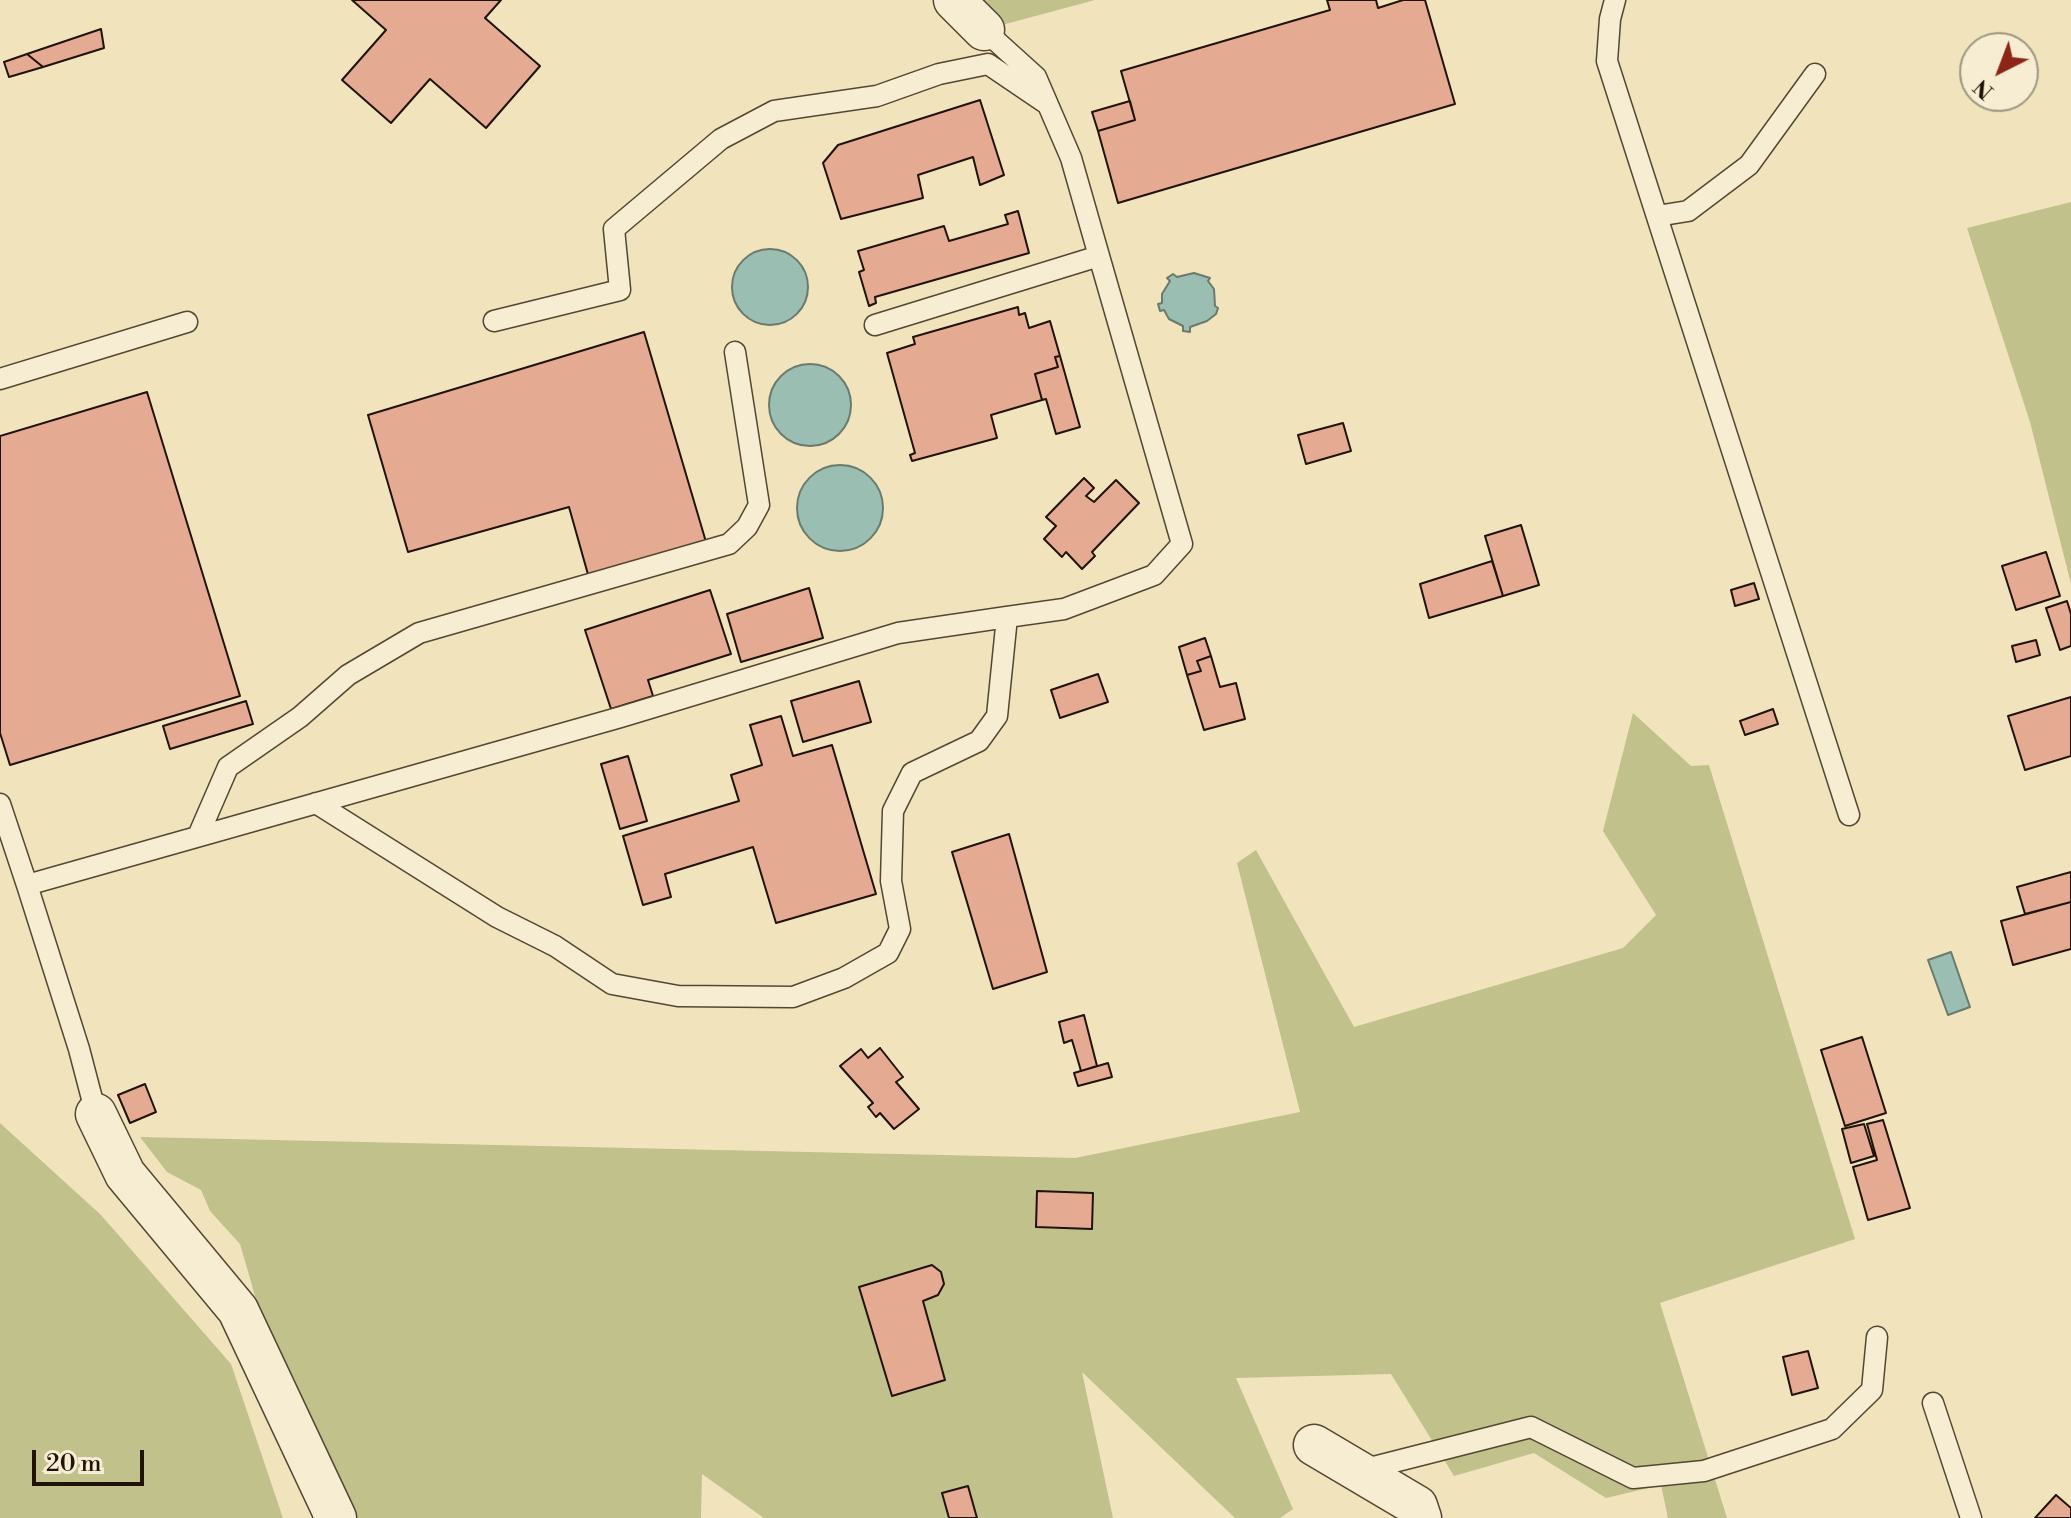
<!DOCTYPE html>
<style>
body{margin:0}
#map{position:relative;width:2071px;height:1518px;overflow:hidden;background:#f1e3bb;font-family:"Libre Bodoni",serif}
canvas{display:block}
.north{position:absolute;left:1959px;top:32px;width:80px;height:80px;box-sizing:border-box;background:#f6edd3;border:2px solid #a09681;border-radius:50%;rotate:222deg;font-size:22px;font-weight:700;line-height:32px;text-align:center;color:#201305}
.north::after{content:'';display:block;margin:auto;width:28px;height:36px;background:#8f2418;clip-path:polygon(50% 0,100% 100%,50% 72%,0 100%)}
.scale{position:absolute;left:32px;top:1450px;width:112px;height:36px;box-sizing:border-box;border:4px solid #201305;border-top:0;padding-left:10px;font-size:24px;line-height:28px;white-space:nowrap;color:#201305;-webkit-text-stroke:6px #f6edd3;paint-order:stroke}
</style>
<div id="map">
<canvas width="2071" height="1518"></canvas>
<div class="north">N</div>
<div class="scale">20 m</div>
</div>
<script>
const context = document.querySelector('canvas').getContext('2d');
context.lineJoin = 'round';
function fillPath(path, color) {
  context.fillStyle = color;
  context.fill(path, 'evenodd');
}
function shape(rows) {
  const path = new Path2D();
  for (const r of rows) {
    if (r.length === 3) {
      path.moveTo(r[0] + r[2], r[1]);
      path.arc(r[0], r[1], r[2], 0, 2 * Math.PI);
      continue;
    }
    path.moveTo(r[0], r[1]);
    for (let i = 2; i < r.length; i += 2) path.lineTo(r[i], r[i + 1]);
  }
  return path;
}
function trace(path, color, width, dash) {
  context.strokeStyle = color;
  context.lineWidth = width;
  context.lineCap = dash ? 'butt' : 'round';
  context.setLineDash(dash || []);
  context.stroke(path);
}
fillPath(shape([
 [975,0,1095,0,1002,25],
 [2071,202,2071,584,2030,422,1967,228],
 [1633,713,1691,766,1709,765,1855,1239,1660,1303,1727,1518,1668,1518,1661,1485,1606,1498,1534,1453,1454,1476,1391,1374,1236,1378,1293,1509,1280,1518,1235,1518,1082,1372,1113,1518,764,1518,702,1474,701,1518,346,1518,262,1320,240,1244,210,1211,201,1190,167,1172,140,1137,1075,1158,1300,1112,1237,863,1256,850,1354,1027,1623,948,1656,915,1603,831],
 [0,1123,101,1215,231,1364,283,1518,0,1518]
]), '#c1c18c');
const water = shape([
 [770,287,38],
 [1194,273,1210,278,1208,281,1214,289,1215,306,1218,308,1216,314,1207,321,1190,327,1190,332,1183,331,1183,326,1169,319,1164,310,1160,311,1158,304,1162,303,1162,294,1170,281,1167,278,1173,274,1177,277,1194,273],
 [810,405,41],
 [840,508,43],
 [1951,952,1970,1007,1948,1015,1928,960,1951,952]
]);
fillPath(water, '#9bbeb3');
trace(water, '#6a7a6d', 2);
const building = shape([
 [352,0,501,0,485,18,540,66,486,128,430,79,391,123,342,80,386,30,352,0],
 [1327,0,1376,0,1378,8,1403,0,1425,0,1455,104,1118,203,1098,131,1135,120,1121,71,1330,10,1327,0],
 [101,29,104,48,43,67,27,54,101,29],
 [27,54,43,67,9,77,4,62,27,54],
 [980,100,1004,175,980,185,973,157,918,175,923,198,841,219,823,163,838,145,980,100],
 [1130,101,1135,120,1098,131,1092,112,1130,101],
 [1018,211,1029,253,875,297,876,303,869,306,859,272,864,270,858,251,944,226,949,241,1008,224,1005,215,1018,211],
 [1018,307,1019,315,1025,313,1029,328,1050,321,1060,356,1055,357,1058,367,1035,374,1042,400,991,415,997,438,912,461,910,455,915,453,887,353,915,344,913,337,1018,307],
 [644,332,706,542,589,578,569,507,408,552,368,415,644,332],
 [1060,356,1080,427,1056,434,1046,399,1042,400,1035,374,1058,367,1055,357,1060,356],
 [147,392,240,696,10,765,0,733,0,436,147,392],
 [1343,423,1351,451,1306,464,1298,435,1343,423],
 [1084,478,1094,488,1086,496,1094,502,1116,480,1139,503,1092,552,1095,556,1082,569,1066,552,1062,557,1044,539,1056,526,1046,517,1084,478],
 [1521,525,1539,585,1503,596,1485,536,1521,525],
 [2046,552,2060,596,2016,610,2002,566,2046,552],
 [1492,561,1503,596,1429,618,1420,584,1492,561],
 [1754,583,1759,599,1735,606,1731,590,1754,583],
 [809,588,823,638,741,662,727,614,809,588],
 [710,590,731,654,648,680,653,696,611,709,585,630,710,590],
 [2067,601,2071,614,2071,646,2060,650,2046,608,2067,601],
 [1205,638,1211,656,1197,661,1201,671,1187,675,1179,647,1205,638],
 [2036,640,2040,655,2016,662,2012,646,2036,640],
 [1211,656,1220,687,1236,683,1245,719,1204,730,1187,675,1201,671,1197,661,1211,656],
 [1098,674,1108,702,1060,718,1051,690,1098,674],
 [859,681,871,722,803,742,791,701,859,681],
 [2071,697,2071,756,2025,770,2008,716,2071,697],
 [246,701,253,724,170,749,163,726,246,701],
 [1773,709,1778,724,1745,735,1740,721,1773,709],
 [781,716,793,756,832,745,876,894,776,923,753,847,665,874,671,897,643,905,623,836,739,801,731,775,762,765,750,725,781,716],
 [628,756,647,821,620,829,601,764,628,756],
 [1009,834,1047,972,993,989,952,852,1009,834],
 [2071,872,2071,902,2025,914,2017,887,2071,872],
 [2071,902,2071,949,2013,965,2001,921,2071,902],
 [1084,1015,1097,1066,1081,1071,1072,1040,1064,1043,1059,1022,1084,1015],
 [1862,1037,1886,1113,1845,1126,1821,1050,1862,1037],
 [880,1048,903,1077,896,1082,919,1109,894,1129,880,1113,876,1117,868,1107,873,1103,840,1066,861,1049,868,1058,880,1048],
 [1108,1063,1112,1077,1078,1086,1074,1073,1108,1063],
 [145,1084,156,1112,130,1123,118,1095,145,1084],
 [1883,1120,1910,1208,1868,1220,1853,1167,1877,1160,1867,1124,1883,1120],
 [1864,1124,1874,1156,1851,1163,1842,1129,1864,1124],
 [1037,1191,1093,1193,1092,1229,1036,1227,1037,1191],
 [932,1265,941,1272,944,1284,938,1295,923,1301,945,1380,892,1396,859,1287,932,1265],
 [1808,1351,1818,1388,1792,1395,1783,1357,1808,1351],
 [968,1486,977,1518,949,1518,942,1493,968,1486],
 [2056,1495,2071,1508,2071,1518,2035,1518,2056,1495]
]);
fillPath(building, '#e4aa92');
trace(building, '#201305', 2);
const service = shape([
 [1615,0,1610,19,1607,61,1849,815],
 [1657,216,1688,211,1749,165,1815,74],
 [494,321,620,290,614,229,721,139,774,111,877,96,939,74,988,64,1047,104],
 [875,325,1099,256,1071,158,1036,77,984,30],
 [0,379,187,322],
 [316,803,497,917,555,946,612,984,678,996,793,997,844,978,888,953,900,929,891,881,893,811,912,773,979,741,997,716,1007,617,1064,609,1154,575,1182,544,1099,256],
 [0,804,27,885],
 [198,836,228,767,300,717,348,675,419,633,729,544,747,527,759,505,735,352],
 [96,1114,79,1049,27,885,621,717,898,633,1007,617],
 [1933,1403,1971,1518],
 [1358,1471,1531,1427,1633,1478,1704,1471,1832,1429,1872,1390,1877,1337]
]);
const minor = shape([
 [954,0,984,30],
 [96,1114,125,1174,238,1310,336,1518],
 [1314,1445,1417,1506,1421,1518]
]);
trace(service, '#544732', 23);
trace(minor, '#544732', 43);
trace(service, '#f6edd3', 20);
trace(minor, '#f6edd3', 40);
</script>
